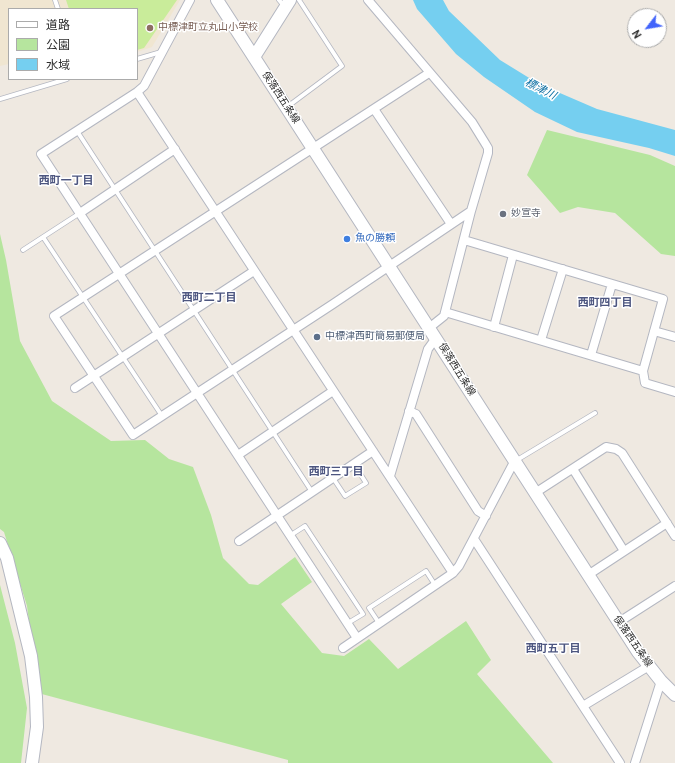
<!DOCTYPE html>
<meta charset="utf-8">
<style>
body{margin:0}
#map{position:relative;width:675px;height:763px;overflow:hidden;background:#efe9e1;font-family:Overpass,"Noto Sans JP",sans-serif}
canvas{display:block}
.legend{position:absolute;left:8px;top:8px;width:130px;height:72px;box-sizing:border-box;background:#fff;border:1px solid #ababab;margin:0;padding:5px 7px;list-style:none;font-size:12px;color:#2e2e2e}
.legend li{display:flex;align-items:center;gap:8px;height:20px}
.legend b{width:20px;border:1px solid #ababab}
.north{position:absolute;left:627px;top:8px;width:40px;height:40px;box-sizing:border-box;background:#fff;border:1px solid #ababab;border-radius:50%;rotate:239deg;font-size:11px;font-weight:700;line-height:16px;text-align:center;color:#2e2e2e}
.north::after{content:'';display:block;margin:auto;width:14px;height:18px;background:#4264fb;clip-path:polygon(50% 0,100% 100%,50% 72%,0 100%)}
</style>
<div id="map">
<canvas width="675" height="763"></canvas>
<ul class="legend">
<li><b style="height:5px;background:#fff"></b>道路</li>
<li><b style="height:11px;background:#b6e59e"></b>公園</li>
<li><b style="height:11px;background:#75cff0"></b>水域</li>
</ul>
<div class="north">N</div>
</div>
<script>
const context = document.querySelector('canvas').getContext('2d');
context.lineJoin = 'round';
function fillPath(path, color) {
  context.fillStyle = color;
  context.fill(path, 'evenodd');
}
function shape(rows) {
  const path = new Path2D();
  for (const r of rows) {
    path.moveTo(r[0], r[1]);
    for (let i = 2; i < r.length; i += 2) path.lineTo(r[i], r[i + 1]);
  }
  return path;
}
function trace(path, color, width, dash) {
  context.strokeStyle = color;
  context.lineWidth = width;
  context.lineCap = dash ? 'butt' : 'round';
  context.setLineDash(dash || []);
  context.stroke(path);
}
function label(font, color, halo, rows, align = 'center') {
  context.font = font + ' Overpass,"Noto Sans JP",sans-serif';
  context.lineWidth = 3;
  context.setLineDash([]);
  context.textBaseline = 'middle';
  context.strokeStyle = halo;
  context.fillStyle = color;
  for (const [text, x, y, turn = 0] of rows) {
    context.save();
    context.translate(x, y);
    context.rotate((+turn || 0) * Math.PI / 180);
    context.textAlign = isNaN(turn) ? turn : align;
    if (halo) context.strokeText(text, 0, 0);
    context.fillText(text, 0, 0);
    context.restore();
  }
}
fillPath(shape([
 [0,0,180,0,152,47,137,52,137,9,9,9,9,64,0,66]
]), '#f0e6d1');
fillPath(shape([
 [547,130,650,155,675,166,675,256,661,254,615,213,578,207,560,213,527,175],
 [0,234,6,260,20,341,52,401,111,441,145,440,169,459,193,467,211,515,223,558,249,584,258,585,295,557,312,582,281,604,322,653,344,656,369,639,398,669,466,621,491,660,477,674,553,763,288,763,288,760,38,693,27,606,4,532,0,529],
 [0,585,15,643,27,708,21,763,0,763]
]), '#b6e59e');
fillPath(shape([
 [66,0,177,0,144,48,137,50,137,9,69,9]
]), '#c9ec9a');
fillPath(shape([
 [413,0,443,0,449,11,500,60,539,84,597,109,675,130,675,156,649,148,577,132,535,112,484,77,456,54,417,9]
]), '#75cff0');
const lane = shape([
 [55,0,58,9],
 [279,0,284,6],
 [137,59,161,52],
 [0,99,67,79],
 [287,107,342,66,299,0],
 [77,131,312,492],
 [43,237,162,416],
 [23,250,80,213],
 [517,460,595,413],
 [333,478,345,496,366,483,354,464],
 [291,535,305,526,363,614,348,623],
 [379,623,369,608,426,571,435,585]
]);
const street = shape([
 [190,0,144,86,137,92,41,154,357,638],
 [368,0,472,122,485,143,488,148,488,153,471,211,333,304,133,435,54,316,429,73],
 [137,92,453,573],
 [374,109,451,224],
 [80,213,175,149],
 [445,312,643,371,663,299,464,240],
 [494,327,513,255],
 [429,328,444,316,471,211],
 [654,331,675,337],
 [541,340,563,269],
 [591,355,612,284],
 [643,371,645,383,675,392],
 [75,388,254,271],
 [409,411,416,414,478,511,486,516],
 [238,455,333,391],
 [573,469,624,551],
 [390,476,428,349,436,338],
 [535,493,606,447,616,449,622,453,675,536],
 [474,539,620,763],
 [239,541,373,451],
 [588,575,667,523],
 [619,622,675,586],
 [343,648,453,573,459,566,514,462],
 [583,706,649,666],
 [635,763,661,681]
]);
const secondary = shape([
 [217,0,638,652,661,681,675,695],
 [254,57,261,46,290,0],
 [0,543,7,558,31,656,36,697,37,727,32,763]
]);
trace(lane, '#b4b7c1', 5.5);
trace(street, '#b4b7c1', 10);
trace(secondary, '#b4b7c1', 14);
trace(lane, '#fff', 4);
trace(street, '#fff', 8);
trace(secondary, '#fff', 12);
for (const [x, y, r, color] of [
 [150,28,4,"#8d6e63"],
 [503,214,4,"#6b7280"],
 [347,239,4,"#3f7fe0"],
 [317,337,4,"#5c6f8a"]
]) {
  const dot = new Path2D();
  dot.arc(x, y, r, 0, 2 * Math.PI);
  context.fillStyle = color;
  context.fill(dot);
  trace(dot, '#fff', 1.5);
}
label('10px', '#785e54', '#fff', [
 ["中標津町立丸山小学校",158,28]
], 'left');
label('10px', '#2e2e2e', '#fff', [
 ["俣落西五条線",280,98,57],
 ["俣落西五条線",456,370,58],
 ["俣落西五条線",632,642,55]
]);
label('10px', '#5b616d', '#fff', [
 ["妙宣寺",511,214]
], 'left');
label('10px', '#366cbe', '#fff', [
 ["魚の勝頼",355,239]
], 'left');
label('10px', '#4e5e75', '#fff', [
 ["中標津西町簡易郵便局",325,337]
], 'left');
label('italic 11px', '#0d6fa3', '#fff', [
 ["標津川",540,90,27]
]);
label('bold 11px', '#4d5680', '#fff', [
 ["西町一丁目",66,182],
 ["西町二丁目",209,299],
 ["西町四丁目",605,304],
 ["西町三丁目",336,473],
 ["西町五丁目",553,650]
]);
</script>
